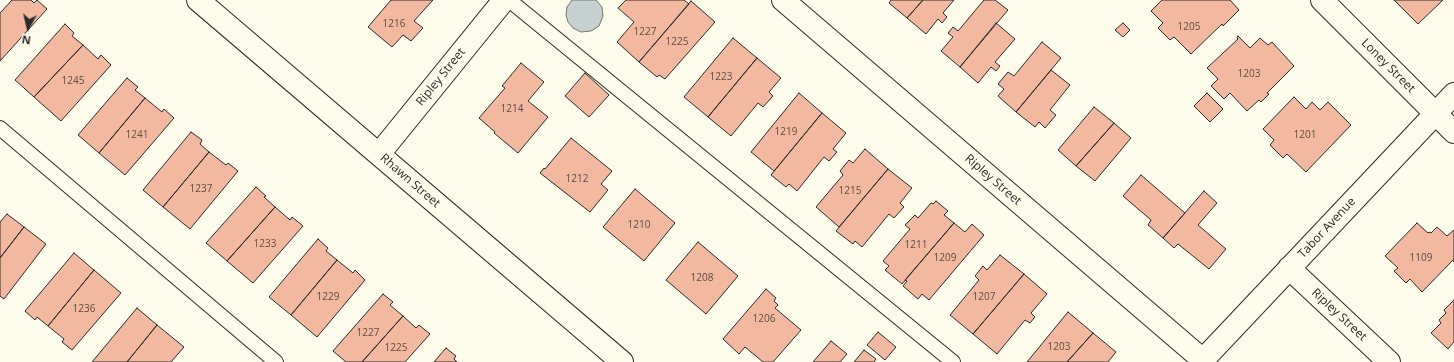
<!DOCTYPE html>
<style>
body{margin:0}
#map{position:relative;width:1454px;height:362px;overflow:hidden;background:#fdfbea;font-family:"Open Sans",sans-serif}
canvas{display:block}
.north{position:absolute;left:8px;top:8px;width:40px;height:40px;-webkit-text-stroke:3px #fdfbea;paint-order:stroke;rotate:188deg;font-size:11px;font-weight:700;line-height:16px;text-align:center;color:#2b2b2b}
.north::after{content:'';display:block;margin:auto;width:14px;height:18px;background:#2b2b2b;clip-path:polygon(50% 0,100% 100%,50% 72%,0 100%)}
</style>
<div id="map">
<canvas width="1454" height="362"></canvas>
<div class="north">N</div>
</div>
<script>
const context = document.querySelector('canvas').getContext('2d');
context.lineJoin = 'round';
function fillPath(path, color) {
  context.fillStyle = color;
  context.fill(path, 'evenodd');
}
function shape(rows) {
  const path = new Path2D();
  for (const r of rows) {
    path.moveTo(r[0], r[1]);
    for (let i = 2; i < r.length; i += 2) path.lineTo(r[i], r[i + 1]);
  }
  return path;
}
function trace(path, color, width, dash) {
  context.strokeStyle = color;
  context.lineWidth = width;
  context.lineCap = dash ? 'butt' : 'round';
  context.setLineDash(dash || []);
  context.stroke(path);
}
function label(font, color, halo, rows, align = 'center') {
  context.font = font + ' "Open Sans",sans-serif';
  context.lineWidth = 3;
  context.setLineDash([]);
  context.textBaseline = 'middle';
  context.strokeStyle = halo;
  context.fillStyle = color;
  for (const [text, x, y, turn = 0] of rows) {
    context.save();
    context.translate(x, y);
    context.rotate((+turn || 0) * Math.PI / 180);
    context.textAlign = isNaN(turn) ? turn : align;
    if (halo) context.strokeText(text, 0, 0);
    context.fillText(text, 0, 0);
    context.restore();
  }
}
const water = shape([
 [572,0,596,0,602,7,603,16,599,26,591,31,581,32,573,28,568,22,566,15,567,7,572,0]
]);
fillPath(water, '#c7d0d0');
trace(water, '#74746e', 1);
const building = shape([
 [12,0,31,0,34,3,37,0,47,9,0,61,0,13,12,0],
 [391,0,433,0,414,21,423,28,411,41,403,35,392,47,368,27,391,0],
 [626,0,684,0,689,4,639,62,617,42,634,22,618,8,626,0],
 [891,0,923,0,907,18,889,3,891,0],
 [923,0,954,0,943,13,947,17,942,23,938,19,926,34,907,18,923,0],
 [984,0,995,0,1008,10,960,67,941,51,953,37,948,33,953,27,958,31,984,0],
 [1162,0,1230,0,1239,10,1223,26,1222,24,1191,54,1174,37,1170,40,1158,28,1163,23,1151,11,1162,0],
 [1394,0,1443,0,1418,24,1394,0],
 [691,1,715,22,665,79,659,75,657,77,639,62,691,1],
 [996,23,1015,39,995,62,1000,66,996,71,991,67,978,83,960,67,996,23],
 [1123,23,1130,30,1123,37,1115,30,1123,23],
 [65,24,74,33,72,36,83,45,34,97,15,80,65,24],
 [1238,36,1250,48,1260,38,1268,45,1272,42,1294,66,1267,93,1269,94,1261,102,1259,100,1247,111,1230,93,1224,99,1211,86,1218,79,1207,68,1238,39,1237,38,1238,36],
 [733,38,757,58,708,117,684,97,733,38],
 [1042,42,1061,58,1016,112,998,96,1004,89,998,84,1008,72,1014,76,1042,42],
 [83,45,98,59,101,55,111,65,61,121,34,97,83,45],
 [757,58,781,78,769,92,773,96,763,107,758,103,731,136,708,117,757,58],
 [521,63,544,82,528,101,548,117,518,153,494,133,495,132,479,118,505,88,502,86,521,63],
 [1051,70,1070,85,1050,110,1056,115,1045,128,1039,122,1035,127,1016,112,1051,70],
 [585,73,609,95,589,117,565,96,585,73],
 [127,78,138,87,135,90,145,98,99,153,78,135,127,78],
 [799,93,822,113,774,171,751,152,799,93],
 [1207,93,1223,109,1210,122,1194,106,1207,93],
 [1294,97,1306,109,1312,102,1320,110,1328,102,1351,125,1306,172,1287,154,1283,158,1270,145,1274,140,1263,129,1294,97],
 [145,98,162,112,164,109,174,118,125,175,99,153,145,98],
 [1094,107,1114,123,1076,166,1058,150,1094,107],
 [822,113,846,133,833,149,837,152,829,161,824,157,797,191,789,184,786,187,771,175,822,113],
 [1114,123,1131,138,1095,181,1076,166,1114,123],
 [191,132,202,140,200,144,209,152,163,207,143,190,191,132],
 [571,138,612,171,601,184,608,190,590,212,540,173,544,168,545,169,571,138],
 [865,149,888,169,839,227,816,207,843,175,840,171,849,160,853,163,865,149],
 [209,152,226,165,228,163,238,171,190,229,163,207,209,152],
 [888,169,912,188,900,203,904,207,894,218,889,214,862,247,855,241,853,244,836,231,888,169],
 [1141,175,1185,213,1163,238,1148,225,1151,220,1123,196,1141,175],
 [256,187,266,196,264,197,275,207,227,261,206,243,256,187],
 [635,189,675,223,644,261,603,227,635,189],
 [1204,191,1217,203,1198,225,1226,249,1209,269,1178,244,1174,248,1163,238,1204,191],
 [936,201,948,211,944,215,954,223,902,284,885,270,889,266,883,261,910,229,905,225,915,215,918,218,931,203,933,204,936,201],
 [275,207,290,220,292,217,303,226,253,283,227,261,275,207],
 [7,214,24,227,0,258,0,222,7,214],
 [954,223,965,232,972,224,984,235,929,300,922,294,918,299,903,286,907,281,905,280,954,223],
 [1417,223,1428,233,1429,232,1431,233,1437,227,1447,236,1454,230,1454,262,1453,260,1422,292,1410,279,1406,283,1394,271,1398,268,1385,256,1417,223],
 [24,227,46,244,4,299,0,296,0,258,24,227],
 [318,239,328,248,326,251,337,260,291,315,269,297,318,239],
 [698,242,738,276,706,314,666,280,698,242],
 [74,253,94,270,48,326,37,317,35,320,25,311,74,253],
 [1000,255,1024,274,973,334,950,315,979,280,975,276,983,266,987,270,1000,255],
 [337,260,353,273,355,270,365,280,317,337,291,315,337,260],
 [94,270,121,293,72,350,62,342,64,339,48,326,94,270],
 [1024,274,1047,294,1031,313,1035,317,1030,323,1025,320,997,354,973,334,1024,274],
 [766,289,776,298,774,301,778,305,775,308,801,330,773,362,763,362,745,347,739,354,723,339,766,289],
 [383,294,393,302,390,305,403,316,362,362,346,362,333,351,383,294],
 [1454,300,1454,342,1448,349,1431,333,1441,323,1439,320,1446,313,1444,310,1454,300],
 [137,308,157,325,127,362,92,362,137,308],
 [1068,312,1093,333,1067,362,1027,362,1068,312],
 [403,316,416,328,419,325,430,334,405,362,362,362,403,316],
 [157,325,184,347,171,362,127,362,157,325],
 [878,332,896,347,885,360,867,345,878,332],
 [1093,333,1116,352,1108,362,1067,362,1093,333],
 [831,341,847,354,840,362,813,362,831,341],
 [446,348,456,356,454,359,457,362,434,362,446,348],
 [864,350,876,359,874,362,854,362,864,350]
]);
fillPath(building, '#f2b8a0');
trace(building, '#2b2b2b', 1);
const service = shape([
 [509,0,953,362],
 [0,128,276,362]
]);
const minor = shape([
 [783,0,1203,360],
 [1322,0,1454,132],
 [379,154,504,0],
 [1289,268,1389,362],
 [1201,362,1454,94]
]);
const secondary = shape([
 [198,0,622,362]
]);
trace(service, '#2b2b2b', 16);
trace(minor, '#2b2b2b', 24);
trace(secondary, '#2b2b2b', 24);
trace(service, '#fdfbea', 14);
trace(minor, '#fdfbea', 22);
trace(secondary, '#fdfbea', 22);
label('10px', '#5d4e48', null, [
 ["1216",394,24],
 ["1205",1189,27],
 ["1227",645,32],
 ["1225",677,42],
 ["1203",1249,74],
 ["1223",721,77],
 ["1245",73,81],
 ["1214",512,109],
 ["1219",786,132],
 ["1241",137,135],
 ["1201",1305,135],
 ["1212",577,179],
 ["1237",201,189],
 ["1215",850,191],
 ["1210",639,225],
 ["1233",265,244],
 ["1211",916,245],
 ["1209",945,258],
 ["1109",1421,258],
 ["1208",702,278],
 ["1229",328,297],
 ["1207",984,297],
 ["1236",84,309],
 ["1206",764,319],
 ["1227",368,333],
 ["1203",1059,347],
 ["1225",396,348]
]);
label('12px', '#2b2b2b', '#fdfbea', [
 ["Loney Street",1388,66,45],
 ["Ripley Street",441,77,-51],
 ["Ripley Street",993,180,41],
 ["Rhawn Street",410,181,41],
 ["Tabor Avenue",1327,228,-47],
 ["Ripley Street",1339,315,43]
]);
</script>
